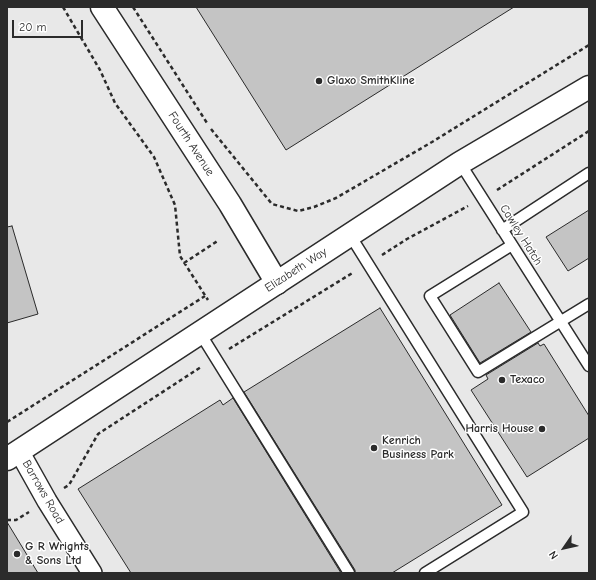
<!DOCTYPE html>
<style>
body{margin:0}
#map{position:relative;width:596px;height:580px;overflow:hidden;background:#f7f7f7;font-family:"Comic Neue",sans-serif}
canvas{display:block}
.frame{position:absolute;inset:0;border:8px solid #2b2b2b;pointer-events:none}
.north{position:absolute;left:544px;top:528px;width:40px;height:40px;-webkit-text-stroke:3px #fff;paint-order:stroke;rotate:236deg;font-size:11px;font-weight:700;line-height:16px;text-align:center;color:#2b2b2b}
.north::after{content:'';display:block;margin:auto;width:14px;height:18px;background:#2b2b2b;clip-path:polygon(50% 0,100% 100%,50% 72%,0 100%)}
.scale{position:absolute;left:12px;top:20px;width:71px;height:18px;box-sizing:border-box;border:2px solid #2b2b2b;border-top:0;padding-left:5px;font-size:12px;line-height:14px;white-space:nowrap;color:#2b2b2b;-webkit-text-stroke:3px #fff;paint-order:stroke}
</style>
<div id="map">
<canvas width="596" height="580"></canvas>
<div class="frame"></div>
<div class="north">N</div>
<div class="scale">20 m</div>
</div>
<script>
const context = document.querySelector('canvas').getContext('2d');
context.lineJoin = 'round';
function fillPath(path, color) {
  context.fillStyle = color;
  context.fill(path, 'evenodd');
}
function shape(rows) {
  const path = new Path2D();
  for (const r of rows) {
    path.moveTo(r[0], r[1]);
    for (let i = 2; i < r.length; i += 2) path.lineTo(r[i], r[i + 1]);
  }
  return path;
}
function trace(path, color, width, dash) {
  context.strokeStyle = color;
  context.lineWidth = width;
  context.lineCap = dash ? 'butt' : 'round';
  context.setLineDash(dash || []);
  context.stroke(path);
}
function label(font, color, halo, rows, align = 'center') {
  context.font = font + ' "Comic Neue",sans-serif';
  context.lineWidth = 3;
  context.setLineDash([]);
  context.textBaseline = 'middle';
  context.strokeStyle = halo;
  context.fillStyle = color;
  for (const [text, x, y, turn = 0] of rows) {
    context.save();
    context.translate(x, y);
    context.rotate((+turn || 0) * Math.PI / 180);
    context.textAlign = isNaN(turn) ? turn : align;
    if (halo) context.strokeText(text, 0, 0);
    context.fillText(text, 0, 0);
    context.restore();
  }
}
fillPath(shape([
 [7,7,589,7,589,573,7,573]
]), '#e8e8e8');
const building = shape([
 [196,7,514,7,286,150,196,7],
 [589,210,589,258,568,271,546,237,589,210],
 [12,226,38,314,7,323,7,227,12,226],
 [499,283,531,332,480,363,450,315,499,283],
 [380,308,502,505,392,573,355,573,355,570,244,392,380,308],
 [538,343,540,346,544,344,589,416,589,438,527,477,471,390,488,379,486,375,538,343],
 [233,398,341,573,131,573,78,489,220,400,223,405,233,398],
 [7,522,38,573,7,573,7,522]
]);
fillPath(building, '#c4c4c4');
trace(building, '#2b2b2b', 1);
const lane = shape([
 [460,163,589,366],
 [502,230,589,173],
 [350,235,523,512,425,573],
 [512,245,430,296,478,372,589,304],
 [200,333,349,573]
]);
const street = shape([
 [19,451,47,501,92,573]
]);
const secondary = shape([
 [102,7,230,204,277,283]
]);
const primary = shape([
 [7,459,460,163,589,87]
]);
trace(lane, '#2b2b2b', 13);
trace(street, '#2b2b2b', 22);
trace(secondary, '#2b2b2b', 25);
trace(primary, '#2b2b2b', 25);
trace(shape([
 [63,7,100,70,115,103,154,157,175,205,180,256,208,300],
 [133,7,207,123],
 [211,129,272,204,298,211,314,207,336,198,432,142,589,45],
 [497,190,589,131],
 [382,255,407,239,468,206],
 [184,263,219,240],
 [229,349,354,272],
 [7,422,205,296],
 [64,488,69,485,98,434,201,367],
 [7,520,16,520,29,512]
]), '#2b2b2b', 2.5, [4, 3]);
trace(lane, '#fff', 10);
trace(street, '#fff', 19);
trace(secondary, '#fff', 22);
trace(primary, '#fff', 22);
for (const [x, y, r, color] of [
 [319,81,4,"#2b2b2b"],
 [502,380,4,"#2b2b2b"],
 [542,429,4,"#2b2b2b"],
 [374,448,4,"#2b2b2b"],
 [17,554,4,"#2b2b2b"]
]) {
  const dot = new Path2D();
  dot.arc(x, y, r, 0, 2 * Math.PI);
  context.fillStyle = color;
  context.fill(dot);
  trace(dot, '#fff', 1.5);
}
label('bold 12px', '#2b2b2b', '#fff', [
 ["Glaxo SmithKline",327,81],
 ["Texaco",510,380],
 ["Harris House",534,429,"right"],
 ["Kenrich",382,441],
 ["Business Park",382,455],
 ["G R Wrights",25,547],
 ["& Sons Ltd",25,561]
], 'left');
label('12px', '#2b2b2b', '#fff', [
 ["Fourth Avenue",191,144,57],
 ["Cawley Hatch",521,235,58],
 ["Elizabeth Way",296,270,-33],
 ["Barrows Road",43,492,60]
]);
</script>
